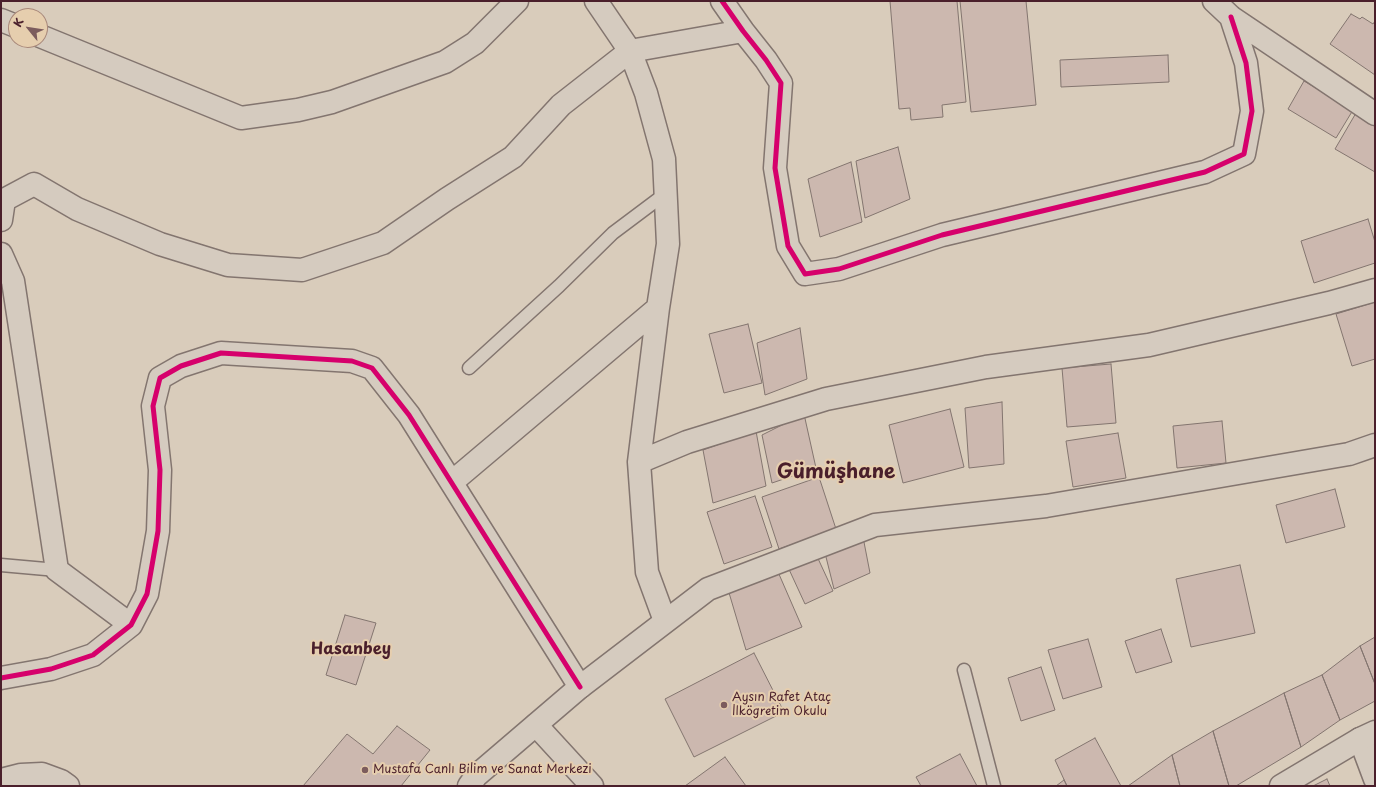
<!DOCTYPE html>
<meta charset="utf-8">
<style>
body{margin:0}
#map{position:relative;width:1376px;height:787px;overflow:hidden;background:#d9ccbb;font-family:"Playpen Sans",sans-serif}
canvas{display:block}
.frame{position:absolute;inset:0;border:2px solid #4a1f2b;pointer-events:none}
.north{position:absolute;left:8px;top:8px;width:40px;height:40px;box-sizing:border-box;background:#e6ceae;border:1px solid #a8887a;border-radius:50%;rotate:300deg;font-size:11px;font-weight:700;line-height:16px;text-align:center;color:#4a1f2b}
.north::after{content:'';display:block;margin:auto;width:14px;height:18px;background:#7c5c5d;clip-path:polygon(50% 0,100% 100%,50% 72%,0 100%)}
</style>
<div id="map">
<canvas width="1376" height="787"></canvas>
<div class="frame"></div>
<div class="north">K</div>
</div>
<script>
const context = document.querySelector('canvas').getContext('2d');
context.lineJoin = 'round';
function fillPath(path, color) {
  context.fillStyle = color;
  context.fill(path, 'evenodd');
}
function shape(rows) {
  const path = new Path2D();
  for (const r of rows) {
    path.moveTo(r[0], r[1]);
    for (let i = 2; i < r.length; i += 2) path.lineTo(r[i], r[i + 1]);
  }
  return path;
}
function trace(path, color, width, dash) {
  context.strokeStyle = color;
  context.lineWidth = width;
  context.lineCap = dash ? 'butt' : 'round';
  context.setLineDash(dash || []);
  context.stroke(path);
}
function label(font, color, halo, rows, align = 'center') {
  context.font = font + ' "Playpen Sans",sans-serif';
  context.lineWidth = 4;
  context.setLineDash([]);
  context.textBaseline = 'middle';
  context.strokeStyle = halo;
  context.fillStyle = color;
  for (const [text, x, y, turn = 0] of rows) {
    context.save();
    context.translate(x, y);
    context.rotate((+turn || 0) * Math.PI / 180);
    context.textAlign = isNaN(turn) ? turn : align;
    if (halo) context.strokeText(text, 0, 0);
    context.fillText(text, 0, 0);
    context.restore();
  }
}
const building = shape([
 [890,1,957,1,966,102,942,105,943,117,911,120,910,108,899,109,890,1],
 [960,1,1026,1,1036,105,971,112,960,1],
 [1351,14,1360,19,1362,17,1373,24,1375,21,1375,75,1330,44,1351,14],
 [1168,55,1169,82,1061,87,1060,60,1168,55],
 [1304,81,1353,110,1336,138,1288,109,1304,81],
 [1356,113,1375,124,1375,172,1335,149,1356,113],
 [898,147,910,199,865,218,856,161,898,147],
 [851,162,862,222,820,237,808,179,851,162],
 [1368,219,1375,242,1375,263,1314,283,1301,241,1368,219],
 [1375,302,1375,359,1352,366,1336,314,1375,302],
 [748,324,762,383,724,393,709,334,748,324],
 [800,328,807,379,765,395,757,343,800,328],
 [1111,364,1116,423,1067,427,1062,368,1111,364],
 [1002,402,1004,464,969,468,965,408,1002,402],
 [950,409,964,467,903,483,889,425,950,409],
 [804,414,816,468,772,483,762,435,804,414],
 [1222,421,1226,463,1177,468,1173,426,1222,421],
 [756,431,766,486,713,503,703,450,756,431],
 [1118,433,1126,478,1073,487,1066,441,1118,433],
 [819,477,836,529,779,549,762,497,819,477],
 [1335,489,1345,527,1286,543,1276,505,1335,489],
 [755,496,772,547,724,564,707,512,755,496],
 [863,537,870,573,834,589,824,549,863,537],
 [815,552,833,591,805,604,787,565,815,552],
 [775,565,802,627,746,650,727,586,775,565],
 [1240,565,1255,633,1191,647,1176,579,1240,565],
 [345,615,376,623,356,685,326,675,345,615],
 [1161,629,1172,662,1136,673,1125,641,1161,629],
 [1375,637,1375,684,1360,646,1375,637],
 [1088,639,1102,687,1063,699,1048,650,1088,639],
 [1360,646,1375,684,1375,701,1340,720,1322,675,1360,646],
 [754,653,784,712,694,757,665,699,754,653],
 [1041,667,1055,710,1021,721,1008,678,1041,667],
 [1322,675,1340,720,1301,747,1284,693,1322,675],
 [1284,693,1301,747,1236,786,1229,786,1213,731,1284,693],
 [397,726,430,750,401,786,303,786,347,734,373,754,397,726],
 [1213,731,1229,786,1180,786,1172,755,1213,731],
 [1095,738,1121,786,1067,786,1055,760,1095,738],
 [960,754,977,786,921,786,916,777,960,754],
 [1172,755,1180,786,1128,786,1172,755],
 [725,757,746,786,685,786,725,757],
 [1327,779,1330,786,1313,786,1327,779],
 [1064,780,1067,786,1056,786,1064,780]
]);
fillPath(building, '#ccb8af');
trace(building, '#83756f', 1);
const lane = shape([
 [469,368,559,286,613,233,665,194],
 [1,565,57,570],
 [964,670,994,786]
]);
const street = shape([
 [596,1,630,51,646,93,664,159,668,244,658,308,639,462,647,572,665,621],
 [722,1,743,31,766,60,781,83,775,168,788,246,805,274,839,269,942,235,1205,172,1244,154,1252,111,1246,63,1231,17],
 [1214,1,1231,17,1375,114],
 [1,20,16,26],
 [40,36,241,118,298,110,332,102,445,62,475,43,517,1],
 [1,220,4,200,34,184,77,209,160,244,228,265,302,270,383,243,447,199,513,157,561,105,630,51,743,31],
 [1,254,13,281,57,570,131,625],
 [639,462,687,442,826,399,986,367,1149,345,1329,303,1375,290],
 [452,482,658,308],
 [1,678,51,669,93,655,131,625,147,594,158,531,160,470,153,406,160,378,181,366,221,353,352,361,372,368,409,415,580,687],
 [536,725,592,786],
 [1360,739,1375,779],
 [1,780,21,775,42,774,61,781,68,786]
]);
const secondary = shape([
 [469,786,476,776,580,687,708,589,875,525,1046,506,1349,454,1375,445],
 [1281,786,1360,739,1375,732]
]);
trace(lane, '#83756f', 15);
trace(street, '#83756f', 25);
trace(secondary, '#83756f', 25);
trace(lane, '#d5cbbf', 12);
trace(street, '#d5cbbf', 22);
trace(secondary, '#d5cbbf', 22);
trace(shape([
 [722,1,743,31,766,60,781,83,775,168,788,246,805,274,839,269,942,235,1205,172,1244,154,1252,111,1246,63,1231,17],
 [1,678,51,669,93,655,131,625,147,594,158,531,160,470,153,406,160,378,181,366,221,353,352,361,372,368,409,415,580,687]
]), '#d6006c', 5);
for (const [x, y, r, color] of [
 [724,705,4,"#7c5c5d"],
 [365,770,4,"#7c5c5d"]
]) {
  const dot = new Path2D();
  dot.arc(x, y, r, 0, 2 * Math.PI);
  context.fillStyle = color;
  context.fill(dot);
  trace(dot, '#e6ceae', 1.5);
}
label('12px', '#4a1f2b', '#e6ceae', [
 ["Aysın Rafet Ataç",732,698],
 ["İlkögretim Okulu",732,712],
 ["Mustafa Canlı Bilim ve Sanat Merkezi",373,770]
], 'left');
label('bold 16px', '#4a1f2b', '#e6ceae', [
 ["Hasanbey",351,650]
]);
label('bold 20px', '#4a1f2b', '#e6ceae', [
 ["Gümüşhane",836,472]
]);
</script>
